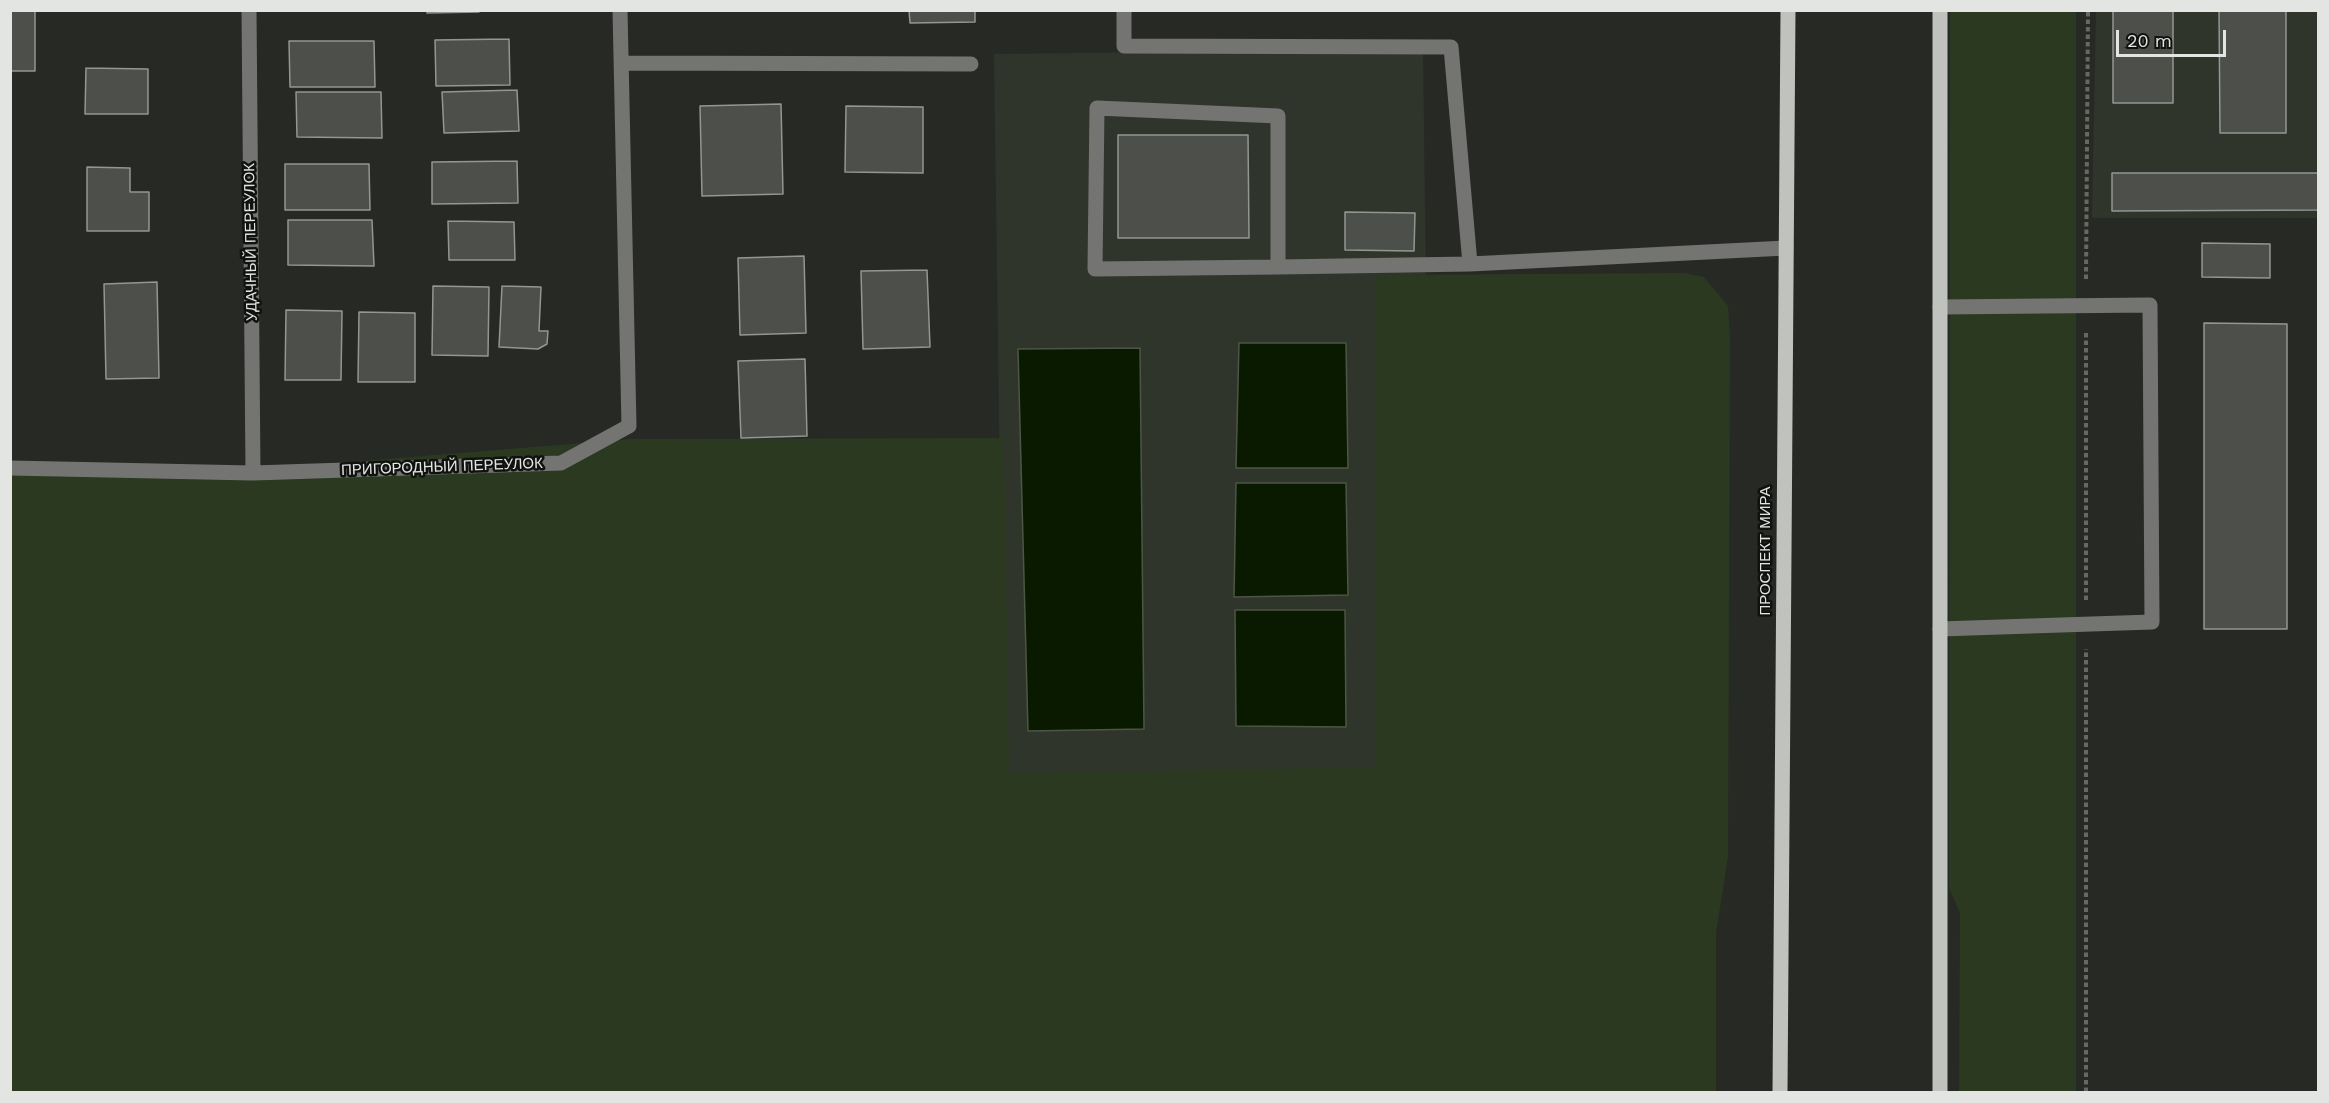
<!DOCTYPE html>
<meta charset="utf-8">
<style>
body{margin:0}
#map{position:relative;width:2329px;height:1103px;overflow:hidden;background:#272925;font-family:"Work Sans",sans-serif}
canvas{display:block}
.frame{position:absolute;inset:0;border:12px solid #e3e5e2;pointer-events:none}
.scale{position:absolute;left:2116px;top:30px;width:110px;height:27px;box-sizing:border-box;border:3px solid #e3e5e2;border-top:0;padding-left:8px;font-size:18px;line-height:21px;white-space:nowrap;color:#e3e5e2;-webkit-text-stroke:4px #101210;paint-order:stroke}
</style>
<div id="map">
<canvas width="2329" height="1103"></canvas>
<div class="frame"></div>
<div class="scale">20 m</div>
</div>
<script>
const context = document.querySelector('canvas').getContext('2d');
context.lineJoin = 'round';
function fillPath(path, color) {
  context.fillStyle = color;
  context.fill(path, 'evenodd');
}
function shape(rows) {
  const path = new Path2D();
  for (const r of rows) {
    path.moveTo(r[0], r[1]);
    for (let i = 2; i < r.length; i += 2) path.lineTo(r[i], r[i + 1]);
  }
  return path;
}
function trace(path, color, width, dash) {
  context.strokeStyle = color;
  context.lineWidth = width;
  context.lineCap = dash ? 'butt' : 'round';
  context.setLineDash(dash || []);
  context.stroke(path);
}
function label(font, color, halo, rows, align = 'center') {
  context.font = font + ' "Work Sans",sans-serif';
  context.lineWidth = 5;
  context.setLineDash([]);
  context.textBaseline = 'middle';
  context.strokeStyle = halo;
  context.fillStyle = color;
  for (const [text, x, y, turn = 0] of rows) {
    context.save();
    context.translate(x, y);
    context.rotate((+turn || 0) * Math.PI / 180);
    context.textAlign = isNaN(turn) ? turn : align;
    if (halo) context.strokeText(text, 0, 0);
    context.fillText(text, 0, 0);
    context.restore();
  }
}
fillPath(shape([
 [2096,11,2318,11,2318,218,2092,218],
 [1423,49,1432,774,1004,778,994,54]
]), '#30352c');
fillPath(shape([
 [1950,11,2076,11,2076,1092,1959,1092,1960,913,1949,888],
 [1684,273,1704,277,1728,306,1730,336,1728,857,1716,933,1716,1092,11,1092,11,473,204,474,631,439,1004,438,1009,773,1375,767,1375,275]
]), '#2b3921');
const water = shape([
 [1239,343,1346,343,1348,468,1236,468,1239,343],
 [1140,348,1144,729,1028,731,1018,349,1140,348],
 [1236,483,1346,483,1348,595,1234,597,1236,483],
 [1235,610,1345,610,1346,727,1236,726,1235,610]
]);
fillPath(water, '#0a1a00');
trace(water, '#4b5744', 1.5);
const building = shape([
 [10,10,35,10,35,71,10,71,10,10],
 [427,10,479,10,479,12,427,13,427,10],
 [909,10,975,10,975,22,910,23,909,10],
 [2113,10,2173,10,2173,103,2113,103,2113,10],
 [2219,10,2286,10,2286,133,2220,133,2219,10],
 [509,39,510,85,436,86,435,40,509,39],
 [289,41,374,41,375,87,290,87,289,41],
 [86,68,148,69,148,114,85,114,86,68],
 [517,90,519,131,444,133,442,92,517,90],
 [296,92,381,92,382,138,297,137,296,92],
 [781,104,783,194,702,196,700,106,781,104],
 [846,106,923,107,923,173,845,172,846,106],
 [1118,135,1248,135,1249,238,1118,238,1118,135],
 [517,161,518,203,432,204,432,162,517,161],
 [285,164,369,164,370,210,285,210,285,164],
 [87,167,130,168,130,192,149,192,149,231,87,231,87,167],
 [2112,173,2318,173,2318,210,2112,211,2112,173],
 [1345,212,1415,213,1414,251,1345,250,1345,212],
 [288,220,372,220,374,266,288,265,288,220],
 [448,221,514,222,515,260,449,260,448,221],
 [2202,243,2270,244,2270,278,2202,277,2202,243],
 [804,256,806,333,740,335,738,258,804,256],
 [927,270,930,347,863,349,861,271,927,270],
 [157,282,159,378,106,379,104,284,157,282],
 [433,286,489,287,488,356,432,355,433,286],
 [502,286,541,287,539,331,548,331,547,344,538,349,499,347,502,286],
 [286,310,342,311,341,380,285,380,286,310],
 [359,312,415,313,415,382,358,382,359,312],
 [2204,323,2287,324,2287,629,2204,629,2204,323],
 [805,359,807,436,741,438,738,361,805,359]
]);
fillPath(building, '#4c4f4a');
trace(building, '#939791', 1.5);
trace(shape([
 [2086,279,2088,10],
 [2086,600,2086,331],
 [2086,1092,2086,649]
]), '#666864', 4, [4.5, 3]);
trace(shape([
 [249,10,253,473],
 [1124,10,1124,46,1451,47,1470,264],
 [622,63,971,64],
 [1278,267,1278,116,1097,108,1095,269,1278,267,1470,264,1786,248],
 [10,468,253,473,561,463,629,426,620,10],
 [1940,629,2152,622,2150,305,1940,307]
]), '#747573', 15);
trace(shape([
 [1780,1092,1788,10],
 [1940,1092,1940,10]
]), '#bfc2bd', 15);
label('15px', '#e3e5e2', '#101210', [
 ["УДАЧНЫЙ ПЕРЕУЛОК",251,242,-91],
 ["ПРИГОРОДНЫЙ ПЕРЕУЛОК",442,467,-2],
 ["ПРОСПЕКТ МИРА",1766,551,-90]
]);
</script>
